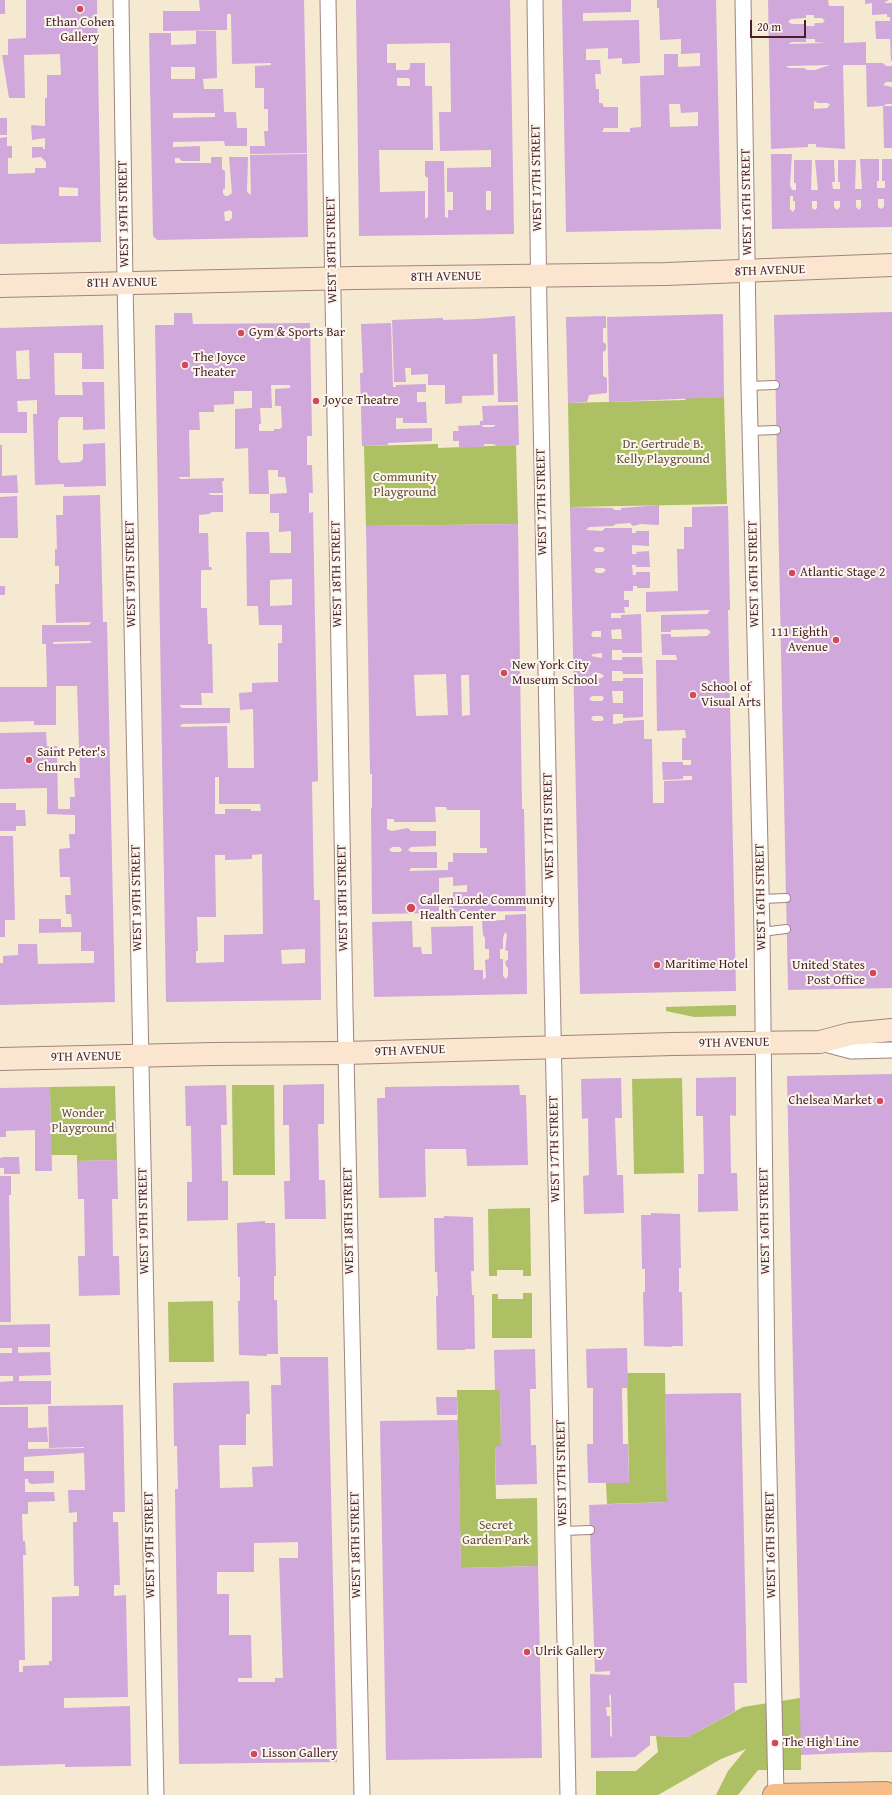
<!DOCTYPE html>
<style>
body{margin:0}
#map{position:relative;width:892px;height:1795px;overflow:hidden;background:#f5e9d2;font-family:"Gentium Book Plus",serif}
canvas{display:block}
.scale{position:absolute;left:750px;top:20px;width:56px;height:18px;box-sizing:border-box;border:2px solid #4a1f2b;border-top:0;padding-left:5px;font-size:12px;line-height:14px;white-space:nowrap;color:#4a1f2b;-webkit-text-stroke:3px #fbf7ec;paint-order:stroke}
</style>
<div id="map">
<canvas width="892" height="1795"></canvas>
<div class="scale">20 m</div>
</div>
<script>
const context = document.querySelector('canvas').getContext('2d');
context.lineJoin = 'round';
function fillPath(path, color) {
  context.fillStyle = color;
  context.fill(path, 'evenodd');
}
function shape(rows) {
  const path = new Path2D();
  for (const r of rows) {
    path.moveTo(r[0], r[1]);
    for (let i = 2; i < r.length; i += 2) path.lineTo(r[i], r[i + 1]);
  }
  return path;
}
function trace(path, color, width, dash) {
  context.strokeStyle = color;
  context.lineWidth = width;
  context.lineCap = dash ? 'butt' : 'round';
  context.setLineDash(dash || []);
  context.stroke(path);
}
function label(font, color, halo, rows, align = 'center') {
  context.font = font + ' "Gentium Book Plus",serif';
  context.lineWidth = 4;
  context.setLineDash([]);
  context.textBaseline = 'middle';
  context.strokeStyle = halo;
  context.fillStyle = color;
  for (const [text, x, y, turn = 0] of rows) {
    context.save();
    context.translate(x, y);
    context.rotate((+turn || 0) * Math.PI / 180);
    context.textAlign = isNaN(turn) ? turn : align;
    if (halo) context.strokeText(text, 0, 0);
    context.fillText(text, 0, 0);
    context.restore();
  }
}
fillPath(shape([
 [724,397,727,504,570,507,568,403,685,400,686,398],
 [438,444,438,448,516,445,518,524,366,526,364,446],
 [736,1005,736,1016,694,1017,666,1011,666,1007],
 [682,1078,684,1173,634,1174,632,1079],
 [232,1085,274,1085,275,1175,233,1175],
 [115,1086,117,1160,77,1161,77,1155,51,1155,50,1087],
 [530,1208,531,1276,523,1276,523,1270,497,1270,497,1276,489,1276,488,1209],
 [523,1293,532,1293,532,1338,492,1338,492,1294,498,1294,498,1299,523,1299],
 [213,1301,214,1362,169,1362,168,1302],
 [627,1373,665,1373,667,1502,607,1504,606,1483,629,1482],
 [457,1390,500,1390,501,1446,495,1446,496,1499,537,1498,538,1566,461,1568],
 [800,1698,892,1711,892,1752,801,1753,801,1770,758,1770,738,1795,716,1795,728,1771,746,1749,721,1759,658,1795,596,1795,596,1771,636,1771,658,1752,656,1736,688,1737,743,1707]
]), '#adc063');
fillPath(shape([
 [0,0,5,0,5,14,0,14],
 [26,0,97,0,101,242,0,244,0,138,7,137,7,146,12,146,12,158,8,158,8,174,35,173,35,168,46,168,46,162,41,157,32,158,32,147,43,147,43,149,45,149,45,138,32,140,31,125,45,126,45,98,47,98,47,75,61,75,60,54,24,55,25,98,9,98,2,55,8,55,8,39,26,38],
 [59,187,78,188,78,196,59,196],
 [199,0,304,0,307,153,250,154,250,146,265,146,264,131,268,131,268,109,264,109,264,88,255,88,255,66,271,65,271,63,232,64,231,14,227,14,227,30,163,31,163,11,200,11],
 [356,0,510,0,514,234,359,236],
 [450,43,451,112,439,112,440,151,491,150,491,167,447,168,447,192,453,192,453,210,448,210,448,218,445,217,444,161,425,161,425,176,428,178,428,217,425,219,425,191,380,192,379,150,433,150,432,86,425,86,425,63,410,63,410,68,408,70,396,70,396,63,387,63,387,44],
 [397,78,408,78,410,80,410,86,397,86],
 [486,191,491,191,491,210,486,210],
 [562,0,631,0,631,12,583,13,583,21,639,20,640,63,622,64,622,58,608,59,608,48,586,49,586,60,600,60,601,74,595,74,596,89,599,89,599,103,602,103,604,107,618,107,618,128,604,128,602,132,630,132,630,128,641,127,640,76,664,75,664,54,678,54,678,67,700,66,700,53,681,54,681,39,660,40,659,8,657,8,657,0,716,0,721,229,566,232],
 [669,104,680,104,681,113,698,112,698,126,670,127],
 [768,0,828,0,829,6,844,6,844,43,866,42,866,65,843,65,845,149,816,147,816,144,808,144,808,147,771,149],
 [806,15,814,15,814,18,822,18,825,21,822,23,815,23,814,26,806,26,806,24,792,24,788,22,791,19,806,18],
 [806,39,815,39,815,42,826,43,788,44,792,42,806,42],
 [830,65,815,70,807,70,804,68,789,68,786,66],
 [814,101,818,103,828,103,830,105,827,108,814,109],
 [865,0,889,0,884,3,892,3,892,61,891,61,890,39,876,39,875,21,890,21,890,17,887,17,887,14,872,15,872,3,865,4],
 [196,31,216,31,217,78,203,79,204,89,223,89,224,112,236,112,237,128,247,128,247,146,225,146,224,141,173,142,173,147,200,146,200,161,182,161,179,158,175,158,175,163,211,163,211,157,222,157,222,169,225,171,225,189,223,189,223,193,225,196,228,196,232,193,229,157,248,157,247,192,251,195,250,155,307,154,308,237,157,240,153,236,149,33,171,33,171,45,196,44],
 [171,67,195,67,195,79,171,79],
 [173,113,215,113,215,117,173,118],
 [230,210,232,212,232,218,229,221,225,221,224,212],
 [866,63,883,63,886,66,892,66,892,82,886,82,883,85,892,87,892,104,887,104,883,106,867,107],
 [883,106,892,106,892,148,884,148],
 [0,118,7,118,7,135,0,135],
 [771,154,792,154,790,185,792,190,796,190,796,183,794,183,794,160,812,160,811,190,818,190,815,160,834,160,835,182,832,182,833,189,840,189,840,182,838,182,838,160,856,160,855,189,862,189,860,159,879,159,879,181,877,181,877,188,885,188,885,181,882,181,882,159,892,159,892,227,772,229],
 [790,196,793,196,793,201,795,201,795,209,793,212,790,209],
 [878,199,884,199,884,207,881,209,878,207],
 [856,200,861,200,861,207,859,210,856,207],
 [812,201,817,201,817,208,815,210,812,208],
 [834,201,840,201,840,207,837,210,834,207],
 [892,312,892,988,788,990,774,315],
 [174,313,192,313,193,324,310,323,312,436,307,436,307,465,312,465,313,493,309,493,309,513,313,512,318,781,312,782,314,900,320,900,321,1000,166,1002,155,325,174,325],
 [271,385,290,385,290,388,275,389,275,406,281,406,282,427,280,429,274,429,274,431,259,431,259,424,261,424,260,408,272,408],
 [234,391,252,391,252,408,235,409,235,449,248,448,249,494,269,494,268,470,278,470,278,477,285,477,287,493,270,494,270,513,279,513,279,532,291,531,291,553,270,553,269,532,246,532,247,606,258,606,259,625,282,625,282,643,278,643,278,682,252,683,252,692,239,693,240,710,253,709,254,768,228,768,227,726,180,727,182,724,230,723,230,708,182,708,179,705,202,705,201,693,213,693,212,644,208,644,207,608,201,608,201,570,212,570,211,567,209,567,208,533,199,533,199,515,209,514,212,512,223,512,223,495,211,495,208,493,223,493,222,481,224,481,224,478,181,479,178,477,190,477,189,430,200,430,199,412,214,412,214,405,234,404],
 [292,579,292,605,270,606,270,580],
 [215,777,219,777,219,804,260,804,261,811,251,811,251,809,225,809,225,814,215,814],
 [262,854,263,934,224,935,224,962,196,963,196,951,198,951,197,917,216,917,215,855,225,855,225,860,252,859,252,855],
 [305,949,305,963,282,964,281,950],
 [723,314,724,397,609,402,607,317],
 [515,316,518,402,498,402,497,354,493,354,494,395,462,396,462,403,445,404,445,385,428,385,428,374,411,375,411,368,405,368,406,382,394,382,392,320,443,318,443,320,477,319],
 [606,316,606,328,603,328,603,342,606,344,606,350,603,352,603,376,607,378,607,393,589,395,587,402,568,403,566,317],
 [391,323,393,387,396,387,396,385,426,384,426,392,417,392,417,402,426,402,427,423,403,423,403,418,396,418,396,429,432,428,432,441,388,443,388,445,362,446,360,373,363,373,361,324],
 [103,325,104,369,82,369,82,353,54,353,55,395,83,395,82,382,104,382,105,429,83,430,83,417,60,417,58,421,58,459,61,463,80,462,83,459,83,444,105,443,106,486,64,487,64,484,35,485,33,414,37,414,37,400,17,401,18,412,27,412,27,433,0,433,0,328],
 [29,350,30,379,17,379,16,351],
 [518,405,519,445,497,446,493,444,485,444,482,447,459,448,459,441,453,441,453,431,459,431,458,426,481,425,484,427,493,427,496,425,480,425,480,421,483,421,482,406],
 [0,445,2,445,2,476,17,475,18,493,0,493],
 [100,495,103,622,107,622,115,1002,0,1005,0,963,3,963,3,956,18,955,18,944,37,944,38,964,94,963,94,951,81,951,81,932,39,933,39,919,61,919,61,927,72,927,71,914,66,914,65,895,71,895,70,877,60,877,59,849,70,848,69,834,75,834,75,815,47,814,47,788,0,789,0,733,46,732,47,746,57,746,58,809,70,809,70,797,75,797,74,778,80,778,77,686,56,686,56,725,34,725,34,721,0,722,0,687,47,687,46,644,42,644,42,625,89,625,91,622,56,623,55,584,59,584,59,566,55,566,55,549,57,549,56,515,63,515,63,496],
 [90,641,92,643,53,644,53,642],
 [17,496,18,538,0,538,0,497],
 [659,505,659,525,641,524,633,526,630,523,616,524,613,526,589,527,586,530,602,531,605,528,632,528,632,533,636,533,636,531,649,531,649,546,632,545,632,554,637,554,636,552,649,551,650,567,636,567,636,565,632,565,633,575,636,575,636,572,650,572,650,588,637,588,637,586,633,586,633,591,624,591,624,600,629,600,629,607,624,607,625,613,611,613,611,618,621,618,621,615,641,614,642,653,622,653,622,650,612,650,612,660,622,660,622,657,642,657,643,674,623,674,622,671,612,671,612,681,623,681,623,678,643,678,643,717,623,718,623,714,613,714,613,724,623,723,623,721,644,720,644,739,652,739,653,803,664,803,664,781,692,780,692,776,683,776,683,779,663,780,662,762,683,762,683,765,691,765,691,760,682,760,682,738,686,738,685,730,657,731,656,660,677,660,676,655,662,655,661,634,671,634,671,637,707,636,711,632,707,629,671,630,671,632,661,632,661,615,707,614,710,610,646,612,646,592,678,591,677,549,684,549,684,527,692,527,692,507,728,506,730,610,728,610,736,991,580,994,570,507,612,508,615,510,621,510,621,508],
 [596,547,602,547,605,549,603,552,596,552,593,550],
 [596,568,603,568,606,570,603,573,597,573,594,570],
 [621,629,622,639,612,639,611,630],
 [593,631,601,631,601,637,593,637,591,635],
 [602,653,602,658,591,656,593,654],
 [600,673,604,676,602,678,592,679,588,677,595,674],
 [612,691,623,691,623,703,613,703],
 [592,696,602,696,604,698,602,701,592,701,589,699],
 [593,716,602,716,604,719,602,721,594,721,591,719],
 [518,524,522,809,524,809,526,911,449,912,449,899,453,899,453,892,467,892,467,885,453,886,453,877,439,878,439,913,372,914,371,808,372,808,372,774,370,774,366,526],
 [446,674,448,715,416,716,414,675],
 [461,675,469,675,470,715,462,716],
 [435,807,446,807,447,810,480,810,480,848,487,848,487,853,453,853,453,862,448,862,448,870,409,871,411,868,437,868,437,852,411,852,408,850,411,847,436,846,436,831,411,831,408,828,392,831,387,829,387,819,394,819,394,822,436,822],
 [392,847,400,847,402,850,400,852,392,852,389,850],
 [0,586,5,586,5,595,0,595],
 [0,803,16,803,16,810,25,810,26,826,16,826,16,831,0,831],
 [0,836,13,836,15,920,5,920,5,937,0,937],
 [526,914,527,994,374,997,372,922,412,921,413,947,421,947,422,954,432,954,431,927,473,926,474,970,483,970,483,980,486,977,485,960,489,959,489,949,485,949,485,938,483,935,482,921,505,920,505,915],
 [505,932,507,935,505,950,508,951,508,959,505,962,506,966,508,968,508,976,506,979,503,976,503,959,500,959,500,949,503,949,503,938],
 [892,1074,892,1751,801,1755,787,1076],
 [736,1077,736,1116,730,1115,731,1173,737,1173,738,1211,698,1212,698,1174,704,1174,703,1116,696,1116,696,1078],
 [621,1078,622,1118,615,1118,617,1175,623,1175,624,1213,584,1214,583,1176,589,1175,588,1118,582,1119,581,1079],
 [324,1084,324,1124,318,1124,319,1180,325,1180,326,1219,285,1219,284,1181,290,1181,289,1125,283,1125,283,1085],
 [226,1085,227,1125,221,1125,222,1181,228,1181,228,1220,187,1221,187,1182,192,1182,191,1126,186,1126,185,1086],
 [519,1085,520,1095,526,1095,528,1165,467,1166,466,1149,425,1149,426,1197,379,1198,377,1098,385,1098,385,1087],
 [50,1087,52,1171,35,1171,35,1130,6,1131,6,1137,0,1137,0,1088],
 [4,1157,19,1157,20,1174,4,1174,4,1168,0,1168,0,1158],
 [117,1160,118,1199,112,1199,113,1256,119,1256,120,1295,79,1296,78,1256,85,1256,84,1199,78,1199,77,1161],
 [0,1176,11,1176,11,1195,9,1195,11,1322,0,1322],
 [651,1213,680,1214,681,1268,679,1268,679,1292,682,1292,683,1346,672,1346,672,1347,644,1346,643,1292,645,1292,645,1269,642,1269,641,1215,651,1215],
 [444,1216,473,1217,474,1271,471,1271,472,1295,474,1295,475,1349,465,1349,465,1350,437,1350,436,1296,438,1296,437,1272,435,1272,434,1218,444,1218],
 [265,1221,265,1223,275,1223,276,1276,274,1276,274,1300,277,1300,278,1354,267,1354,267,1356,239,1355,238,1301,240,1301,240,1277,238,1277,237,1223],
 [50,1324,50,1347,18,1347,18,1353,50,1352,51,1375,19,1376,19,1381,51,1381,51,1404,0,1405,0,1382,13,1381,13,1376,0,1376,0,1353,12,1353,12,1348,0,1348,0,1325],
 [627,1348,628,1388,622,1388,623,1444,628,1444,629,1483,588,1483,587,1444,593,1444,593,1388,587,1388,586,1349],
 [535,1349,536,1389,530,1389,531,1445,536,1445,537,1484,496,1485,495,1446,501,1446,500,1390,495,1390,494,1350],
 [280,1357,328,1357,337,1762,179,1764,175,1489,178,1489,177,1446,174,1446,173,1383,249,1381,250,1414,246,1414,246,1445,219,1445,220,1488,253,1487,252,1467,273,1466,271,1385,281,1385],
 [298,1542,298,1558,279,1558,283,1678,275,1678,275,1682,238,1682,238,1678,252,1678,251,1635,229,1635,229,1594,217,1594,217,1572,254,1572,254,1543],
 [741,1393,747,1683,734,1683,735,1711,688,1737,650,1736,650,1745,635,1757,591,1758,590,1674,610,1675,610,1671,595,1672,589,1505,667,1502,665,1394],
 [611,1694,611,1697,612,1738,610,1735,610,1716,607,1716,606,1707,610,1707,609,1696],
 [436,1397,457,1397,457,1415,437,1415],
 [123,1405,125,1512,113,1512,113,1522,118,1522,120,1585,114,1585,114,1596,126,1595,128,1697,64,1698,64,1708,130,1706,131,1766,65,1767,65,1764,0,1766,0,1407,28,1407,28,1428,47,1427,48,1442,28,1442,28,1449,84,1448,84,1447,49,1448,48,1406],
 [84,1453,85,1490,68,1490,69,1513,77,1512,77,1522,73,1522,74,1586,79,1586,79,1596,52,1597,52,1661,49,1661,49,1665,23,1666,23,1672,19,1672,19,1660,25,1660,23,1555,26,1555,25,1541,23,1541,22,1514,28,1514,28,1502,55,1501,54,1492,25,1492,25,1479,28,1479,28,1482,31,1484,54,1483,54,1471,24,1471,24,1457],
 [458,1420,461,1568,538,1566,542,1758,386,1760,380,1421]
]), '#d0a8db');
const lane = shape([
 [749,386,775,385],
 [750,431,776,430],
 [761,899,786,898],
 [762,932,786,929],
 [563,1531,590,1530]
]);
const street = shape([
 [121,0,125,283,156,1795],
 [328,0,345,1009,362,1795],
 [535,0,539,312,568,1795],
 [743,0,749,386,762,932,767,1384,776,1795],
 [821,1043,851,1051,892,1050]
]);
const secondary = shape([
 [0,286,354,278,666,274,892,265],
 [0,1059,213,1054,345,1053,673,1044,820,1042,850,1034,892,1030]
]);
const primary = shape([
 [774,1795,886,1793]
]);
trace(lane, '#a0847e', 10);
trace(street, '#a0847e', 17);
trace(secondary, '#a0847e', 24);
trace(primary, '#a0847e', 24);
trace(lane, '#fff', 8);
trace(street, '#fff', 15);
trace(secondary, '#fce5cf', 22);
trace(primary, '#f7bd88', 22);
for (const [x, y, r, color] of [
 [80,9,4,"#d1495b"],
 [241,333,4,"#d1495b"],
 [185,365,4,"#d1495b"],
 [316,401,4,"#d1495b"],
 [792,573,4,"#d1495b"],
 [836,640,4,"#d1495b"],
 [504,673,4,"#d1495b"],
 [693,695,4,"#d1495b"],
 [29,760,4,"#d1495b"],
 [411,908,5,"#d1495b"],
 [657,965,4,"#d1495b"],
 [873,973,4,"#d1495b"],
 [880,1101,4,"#d1495b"],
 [527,1652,4,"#d1495b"],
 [775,1743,4,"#d1495b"],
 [254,1754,4,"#d1495b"]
]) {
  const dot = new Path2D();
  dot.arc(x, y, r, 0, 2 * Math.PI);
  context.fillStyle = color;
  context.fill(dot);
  trace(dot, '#fbf7ec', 1.5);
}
label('13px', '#4a1f2b', '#fbf7ec', [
 ["Ethan Cohen",80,23,"center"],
 ["Gallery",80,38,"center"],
 ["Gym & Sports Bar",249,333],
 ["The Joyce",193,358],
 ["Theater",193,373],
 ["Joyce Theatre",324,401],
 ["Atlantic Stage 2",800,573],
 ["111 Eighth",828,633,"right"],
 ["Avenue",828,648,"right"],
 ["New York City",512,666],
 ["Museum School",512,681],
 ["School of",701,688],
 ["Visual Arts",701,703],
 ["Saint Peter's",37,753],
 ["Church",37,768],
 ["Callen Lorde Community",420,901],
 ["Health Center",420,916],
 ["Maritime Hotel",665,965],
 ["United States",865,966,"right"],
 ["Post Office",865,981,"right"],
 ["Chelsea Market",872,1101,"right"],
 ["Ulrik Gallery",535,1652],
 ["The High Line",783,1743],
 ["Lisson Gallery",262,1754]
], 'left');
label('13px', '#4a1f2b', '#fbf7ec', [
 ["WEST 17TH STREET",537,178,-91],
 ["WEST 16TH STREET",747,202,-91],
 ["WEST 19TH STREET",124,214,-91],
 ["WEST 18TH STREET",332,250,-91],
 ["8TH AVENUE",770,271,-2],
 ["8TH AVENUE",446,277,-1],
 ["8TH AVENUE",122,283,-1],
 ["WEST 17TH STREET",542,502,-91],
 ["WEST 19TH STREET",131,574,-91],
 ["WEST 18TH STREET",337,574,-91],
 ["WEST 16TH STREET",754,574,-91],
 ["WEST 17TH STREET",549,826,-91],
 ["WEST 16TH STREET",761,897,-91],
 ["WEST 19TH STREET",137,898,-91],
 ["WEST 18TH STREET",343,898,-91],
 ["9TH AVENUE",734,1043,-1],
 ["9TH AVENUE",410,1051,-2],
 ["9TH AVENUE",86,1057,-1],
 ["WEST 17TH STREET",555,1149,-91],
 ["WEST 19TH STREET",144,1221,-91],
 ["WEST 18TH STREET",349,1221,-91],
 ["WEST 16TH STREET",765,1221,-91],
 ["WEST 17TH STREET",562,1473,-91],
 ["WEST 19TH STREET",150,1545,-91],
 ["WEST 18TH STREET",356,1545,-91],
 ["WEST 16TH STREET",771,1545,-91]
]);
label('13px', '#684f3c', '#fbf7ec', [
 ["Dr. Gertrude B.",663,445],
 ["Kelly Playground",663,460],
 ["Community",405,478],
 ["Playground",405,493],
 ["Wonder",83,1114],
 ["Playground",83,1129],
 ["Secret",496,1526],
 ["Garden Park",496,1541]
]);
</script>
